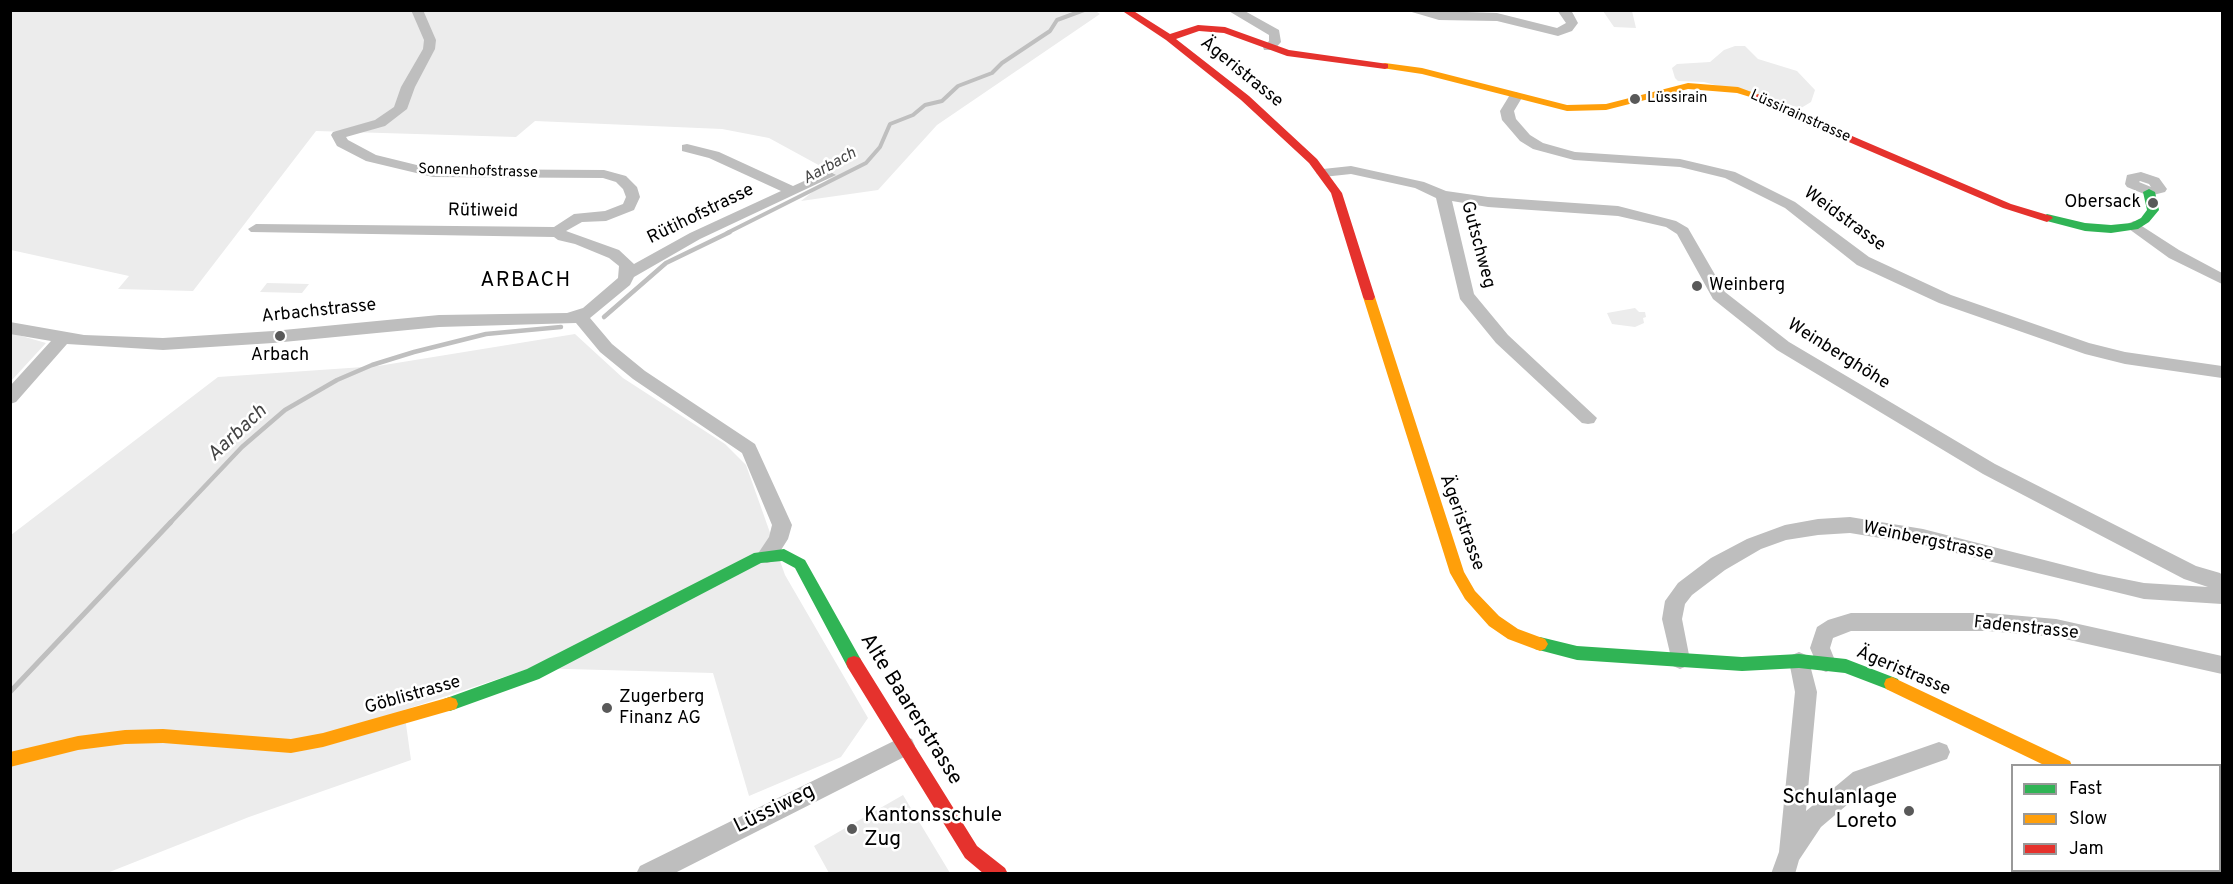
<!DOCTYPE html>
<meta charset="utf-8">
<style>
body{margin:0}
#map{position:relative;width:2233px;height:884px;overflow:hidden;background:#fff;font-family:Overpass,sans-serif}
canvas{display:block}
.frame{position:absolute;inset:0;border:12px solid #000;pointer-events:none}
.legend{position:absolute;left:2011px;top:764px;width:210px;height:108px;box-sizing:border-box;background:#fff;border:2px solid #999;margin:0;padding:8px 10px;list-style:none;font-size:18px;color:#000}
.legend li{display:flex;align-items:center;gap:12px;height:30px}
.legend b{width:30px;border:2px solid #999}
</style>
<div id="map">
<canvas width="2233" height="884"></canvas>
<div class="frame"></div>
<ul class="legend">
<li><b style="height:8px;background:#30b455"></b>Fast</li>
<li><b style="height:8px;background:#ff9f0a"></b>Slow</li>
<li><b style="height:8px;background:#e5322d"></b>Jam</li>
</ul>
</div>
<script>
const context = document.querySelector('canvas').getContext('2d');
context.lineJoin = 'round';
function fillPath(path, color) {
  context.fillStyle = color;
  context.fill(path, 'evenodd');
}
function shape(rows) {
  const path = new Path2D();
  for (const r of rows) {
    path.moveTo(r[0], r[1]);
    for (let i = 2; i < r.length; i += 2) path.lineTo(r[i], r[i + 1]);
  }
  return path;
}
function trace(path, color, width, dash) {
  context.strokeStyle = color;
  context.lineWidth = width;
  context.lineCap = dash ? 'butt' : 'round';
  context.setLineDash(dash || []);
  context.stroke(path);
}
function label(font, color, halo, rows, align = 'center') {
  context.font = font + ' Overpass,sans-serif';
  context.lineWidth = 5;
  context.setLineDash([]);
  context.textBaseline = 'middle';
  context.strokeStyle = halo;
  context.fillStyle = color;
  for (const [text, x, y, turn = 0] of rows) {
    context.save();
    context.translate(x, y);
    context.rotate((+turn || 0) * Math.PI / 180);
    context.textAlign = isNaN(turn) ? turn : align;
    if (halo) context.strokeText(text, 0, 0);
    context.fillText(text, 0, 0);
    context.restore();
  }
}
fillPath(shape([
 [1094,10,1100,14,937,125,878,190,801,201,835,174,769,138,722,129,535,121,516,137,316,131,193,291,118,289,129,276,11,250,11,11],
 [1603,11,1632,11,1636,28,1614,27],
 [1735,46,1745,46,1758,59,1797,71,1815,90,1811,102,1801,108,1704,82,1678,81,1675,78,1672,68,1677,64,1710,62,1724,50],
 [267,283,309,284,302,293,260,292],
 [1635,308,1639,312,1645,312,1646,317,1643,318,1644,323,1635,327,1612,324,1607,313],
 [11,333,46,343,11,381],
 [575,334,623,378,725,444,746,465,785,575,868,718,841,757,749,796,713,673,531,668,404,710,411,760,249,817,107,873,11,874,11,535,218,377,378,366],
 [903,795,950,873,829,873,814,846]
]), '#ececec');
trace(shape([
 [727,233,866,163,880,147,890,124,913,115,925,105,942,101,958,86,992,73,1002,63,1050,31,1057,20,1084,10]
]), '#bfbfbf', 4);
trace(shape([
 [604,317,666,263,730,232],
 [170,523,242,447,285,410,337,380,372,365,414,352,486,334,561,327]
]), '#bfbfbf', 4.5);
trace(shape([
 [10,692,171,522]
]), '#bfbfbf', 5);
fillPath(shape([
 [411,10,423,10,436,40,435,49,415,87,407,109,385,126,346,137,348,140,376,155,433,169,604,170,626,176,637,187,640,197,634,210,606,221,582,222,566,231,619,250,634,264,690,233,781,191,709,158,682,151,682,145,687,144,719,152,793,186,824,172,829,171,836,175,700,239,634,277,630,285,590,318,612,344,645,371,755,444,792,525,788,539,774,561,767,563,760,561,757,555,769,537,772,525,742,453,633,379,600,352,576,323,439,327,273,343,163,350,67,344,16,402,10,404,10,386,51,341,10,334,10,322,84,335,163,338,273,331,439,315,567,313,583,308,618,278,619,266,609,258,575,244,558,240,554,237,251,232,248,229,256,224,554,227,574,214,605,211,623,204,626,197,623,189,616,182,603,178,433,177,366,161,337,146,331,135,333,132,375,120,394,107,401,87,423,49,424,40,411,10],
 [1227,10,1243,10,1279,30,1281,42,1274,50,1264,50,1263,47,1269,41,1269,35,1227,10],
 [1405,10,1497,13,1557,28,1566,23,1557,10,1571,10,1578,23,1572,31,1558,36,1497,21,1439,20,1405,10],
 [1516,92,1523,96,1514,111,1516,119,1530,135,1543,143,1575,152,1680,159,1735,172,1795,202,1869,257,1951,295,2089,343,2125,352,2222,366,2222,378,2125,364,2085,354,1939,303,1857,265,1785,208,1725,178,1680,167,1574,160,1533,149,1520,141,1502,120,1500,111,1511,93,1516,92],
 [1351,166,1424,182,1446,191,1488,197,1618,206,1676,221,1688,228,1725,292,1789,342,1995,464,2196,566,2220,573,2222,575,2222,604,2144,599,1923,545,1850,533,1818,535,1786,540,1761,549,1725,570,1692,595,1685,604,1682,619,1690,660,1687,666,1680,669,1673,666,1662,619,1665,601,1678,583,1711,558,1747,539,1785,525,1818,519,1850,517,1923,529,2099,574,2144,583,2208,587,2184,579,1983,474,1777,350,1713,299,1677,234,1666,227,1618,216,1488,207,1452,201,1474,294,1508,335,1597,418,1594,423,1588,424,1582,423,1496,343,1460,299,1436,198,1415,188,1351,174,1323,177,1316,173,1323,169,1351,166],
 [2141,172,2159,178,2167,189,2165,192,2149,196,2127,187,2125,184,2127,175,2141,172],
 [2140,181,2149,184,2151,187,2139,182,2140,181],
 [2134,221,2179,250,2222,273,2222,284,2169,258,2129,229,2126,226,2129,223,2134,221],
 [1851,613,1988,613,2056,619,2222,656,2222,674,2056,637,1988,631,1851,631,1833,638,1830,648,1836,663,1833,669,1826,672,1819,669,1810,648,1817,627,1828,620,1851,613],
 [1799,652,1806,655,1809,661,1817,692,1806,811,1853,772,1939,742,1947,745,1950,752,1947,759,1868,787,1821,827,1799,860,1795,874,1771,874,1779,852,1795,692,1789,661,1792,655,1799,652],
 [904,736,912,739,915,746,912,753,673,874,636,874,640,866,904,736]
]), '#bebebe');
fillPath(shape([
 [2149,189,2155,192,2159,210,2149,222,2138,229,2111,233,2085,231,2043,220,2041,218,2047,214,2085,223,2111,225,2131,223,2141,218,2147,210,2143,192,2149,189],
 [784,549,805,560,860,658,862,663,860,668,854,670,848,668,795,568,782,561,761,563,539,679,450,711,444,709,442,704,444,699,527,669,754,553,784,549],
 [1540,637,1577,646,1742,657,1799,654,1846,659,1898,679,1900,684,1898,689,1892,691,1845,673,1799,668,1742,671,1577,660,1535,649,1532,644,1535,639,1540,637],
 [2220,832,2222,833,2222,850,2220,849,2220,832]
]), '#30b455');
fillPath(shape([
 [1385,63,1422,68,1567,105,1606,104,1688,83,1738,87,1765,97,1760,100,1737,93,1688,89,1606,110,1567,111,1422,74,1382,68,1382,64,1385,63],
 [1369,293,1375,297,1464,572,1475,591,1499,616,1518,629,1545,639,1548,644,1545,649,1540,651,1508,639,1489,626,1465,599,1450,573,1363,297,1369,293],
 [1892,677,2070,761,2072,766,2046,766,1886,689,1884,684,1886,679,1892,677],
 [450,697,456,699,458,704,456,709,323,747,291,753,163,743,125,744,78,750,10,767,10,752,78,736,125,730,163,729,291,739,323,733,450,697]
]), '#ff9f0a');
fillPath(shape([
 [1121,10,1132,10,1170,34,1198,25,1225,27,1289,50,1388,64,1388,68,1385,69,1287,56,1224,33,1199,31,1176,39,1249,96,1317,159,1342,193,1375,297,1373,300,1365,300,1363,297,1331,193,1309,163,1241,100,1166,40,1121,10],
 [1760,94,1817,121,2011,204,2051,216,2053,218,2047,222,2003,208,1809,125,1756,99,1756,95,1760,94],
 [854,656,860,658,977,846,1005,868,1008,874,984,874,965,858,848,668,846,663,848,658,854,656]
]), '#e5322d');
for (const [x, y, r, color] of [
 [1635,99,6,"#595959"],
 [2153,203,6,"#595959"],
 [1697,286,6,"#595959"],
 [280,336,6,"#595959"],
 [607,708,6,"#595959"],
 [1909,811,6,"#595959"],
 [852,829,6,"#595959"]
]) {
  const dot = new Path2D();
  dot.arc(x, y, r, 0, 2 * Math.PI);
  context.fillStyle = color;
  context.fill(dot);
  trace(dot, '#fff', 2);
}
label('15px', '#000', '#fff', [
 ["Lüssirain",1647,99]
], 'left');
label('15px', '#000', '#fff', [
 ["Lüssirainstrasse",1800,117,24],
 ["Sonnenhofstrasse",478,172,2]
]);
label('italic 16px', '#444', '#fff', [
 ["Aarbach",830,167,-29]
]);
label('18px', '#000', '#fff', [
 ["Ägeristrasse",1241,73,39],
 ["Rütiweid",483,212,1],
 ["Rütihofstrasse",701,215,-26],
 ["Weidstrasse",1844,220,36],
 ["Gutschweg",1477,245,75],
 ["Arbachstrasse",319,312,-6],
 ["Weinberghöhe",1838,355,32],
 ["Ägeristrasse",1461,523,70],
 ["Weinbergstrasse",1928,542,12],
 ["Fadenstrasse",2026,629,6],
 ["Ägeristrasse",1903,672,23],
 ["Göblistrasse",413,696,-16]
]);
label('18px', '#000', '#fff', [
 ["Obersack",2141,203,"right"],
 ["Weinberg",1709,286],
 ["Arbach",280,356,"center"],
 ["Zugerberg",619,698],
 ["Finanz AG",619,719]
], 'left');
label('italic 20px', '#444', '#fff', [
 ["Aarbach",238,434,-43]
]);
context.letterSpacing = '1.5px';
label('21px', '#000', '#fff', [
 ["ARBACH",526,282]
]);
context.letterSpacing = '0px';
label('21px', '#000', '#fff', [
 ["Alte Baarerstrasse",910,710,58],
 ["Lüssiweg",775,810,-26]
]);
label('21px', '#000', '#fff', [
 ["Schulanlage",1897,799],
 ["Loreto",1897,823],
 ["Kantonsschule",864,817,"left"],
 ["Zug",864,841,"left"]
], 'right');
</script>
